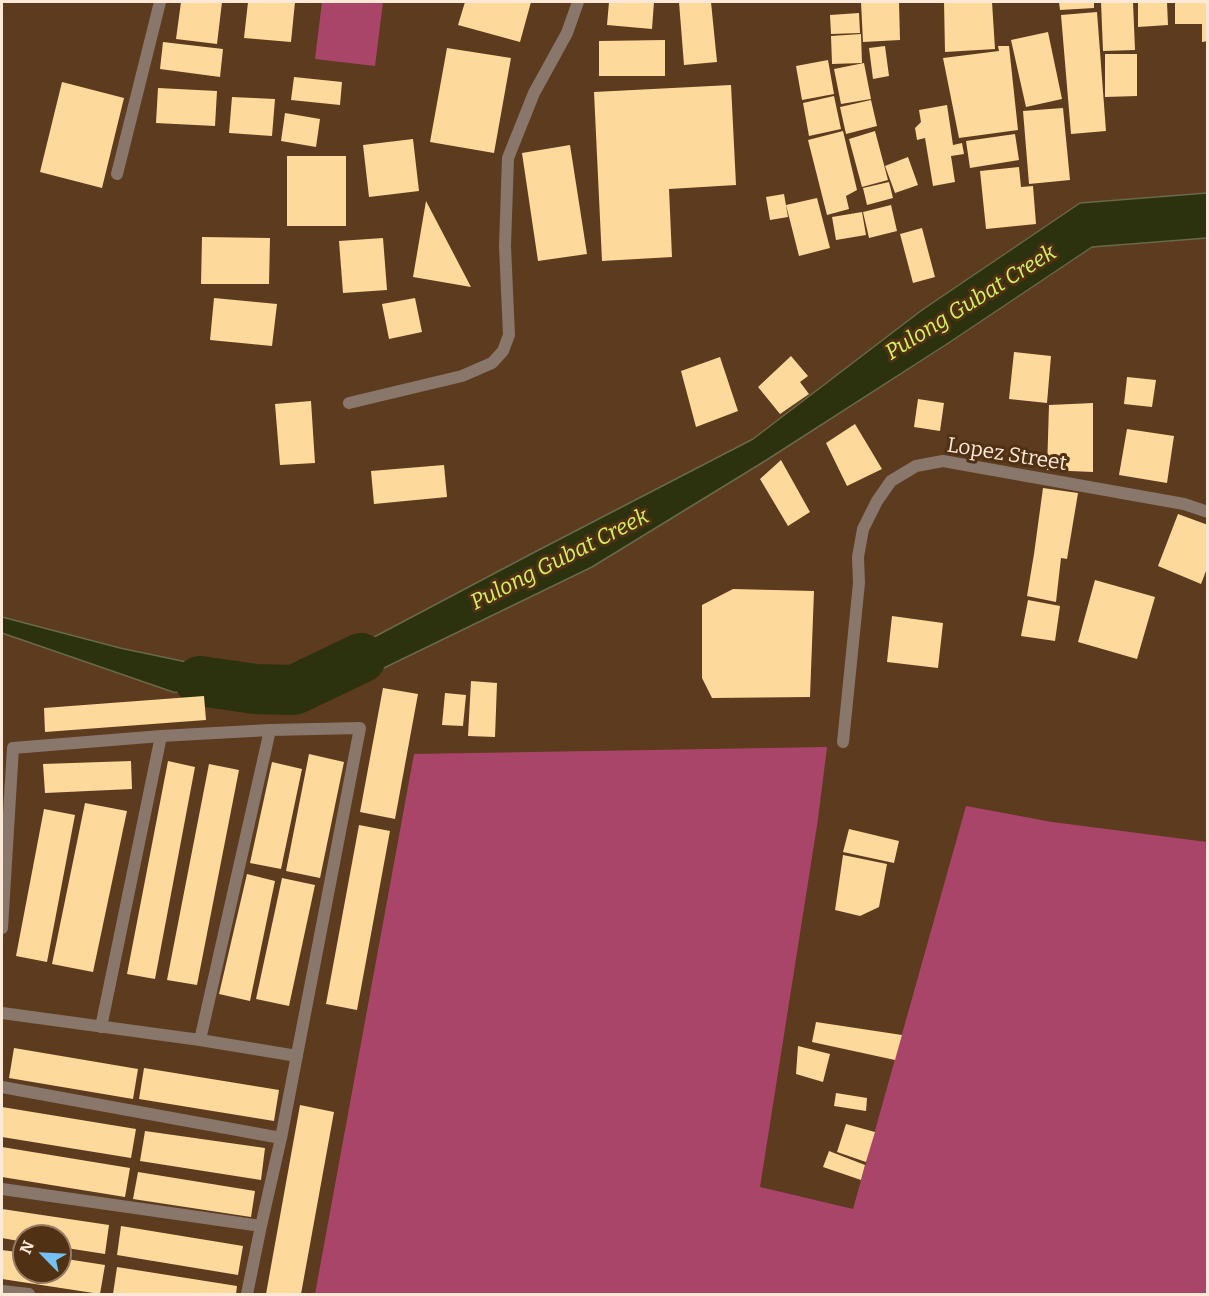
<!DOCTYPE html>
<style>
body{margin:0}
#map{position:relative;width:1209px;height:1296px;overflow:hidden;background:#5d3b1f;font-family:Bitter,serif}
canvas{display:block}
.frame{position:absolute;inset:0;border:3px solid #fee9d8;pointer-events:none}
.north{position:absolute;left:12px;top:1224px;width:60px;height:60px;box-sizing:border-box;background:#513114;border:2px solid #967b62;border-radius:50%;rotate:294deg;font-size:16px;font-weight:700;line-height:24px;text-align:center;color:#fee9d8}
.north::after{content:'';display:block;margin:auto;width:21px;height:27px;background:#73c1f5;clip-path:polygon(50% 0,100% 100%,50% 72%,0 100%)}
</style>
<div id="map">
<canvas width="1209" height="1296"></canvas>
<div class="frame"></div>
<div class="north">N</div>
</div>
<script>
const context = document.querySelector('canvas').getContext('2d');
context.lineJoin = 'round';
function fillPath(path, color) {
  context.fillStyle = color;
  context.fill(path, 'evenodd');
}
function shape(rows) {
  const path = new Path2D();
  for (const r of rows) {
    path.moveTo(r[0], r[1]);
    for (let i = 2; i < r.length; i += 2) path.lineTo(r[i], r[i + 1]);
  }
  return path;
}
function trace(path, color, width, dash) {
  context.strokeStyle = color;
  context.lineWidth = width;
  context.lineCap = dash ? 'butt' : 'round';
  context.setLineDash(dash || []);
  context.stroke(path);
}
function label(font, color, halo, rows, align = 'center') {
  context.font = font + ' Bitter,serif';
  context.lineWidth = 6;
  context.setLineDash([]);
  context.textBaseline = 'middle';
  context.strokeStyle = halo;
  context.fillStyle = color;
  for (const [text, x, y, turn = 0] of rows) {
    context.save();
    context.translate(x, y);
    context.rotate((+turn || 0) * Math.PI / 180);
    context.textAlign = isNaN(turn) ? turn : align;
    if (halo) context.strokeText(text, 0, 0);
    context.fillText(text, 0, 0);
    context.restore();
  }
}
fillPath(shape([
 [322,2,383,2,375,66,315,59],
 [827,747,818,819,760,1187,853,1209,966,806,1052,822,1207,842,1207,1294,315,1294,414,754]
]), '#aa456a');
const water = shape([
 [1207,193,1207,238,1092,247,947,344,765,461,592,567,353,683,212,693,173,692,2,633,2,617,120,648,287,683,531,554,753,439,922,310,1080,203,1207,193]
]);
fillPath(water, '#2b320d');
trace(water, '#6a694a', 1.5);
trace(shape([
 [200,681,255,689,294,690,361,658]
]), '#2b320d', 50);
fillPath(shape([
 [181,2,222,2,217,44,176,39],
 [248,2,295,2,291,42,244,38],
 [465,2,531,2,520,42,458,25],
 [609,2,654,2,652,29,607,25],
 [679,2,711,2,717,62,684,65],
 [861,2,899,2,900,40,863,42],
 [944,2,992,2,995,49,945,52],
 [1059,2,1094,2,1094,8,1060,10],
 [1101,2,1133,2,1135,50,1103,51],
 [1138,2,1167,2,1168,25,1138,27],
 [1175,2,1208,2,1208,41,1202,42,1202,24,1175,24],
 [1097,12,1106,131,1071,134,1061,15],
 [859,13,860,33,831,34,830,15],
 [1048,32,1062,99,1026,107,1011,40],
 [861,34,862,63,832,64,831,36],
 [665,40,665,76,599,76,599,41],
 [163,42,223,49,220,77,160,69],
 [885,46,889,76,873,79,869,48],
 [998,46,1009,46,1018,130,959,138,943,58,999,51],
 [447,48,511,58,494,153,430,142],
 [1105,54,1137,54,1137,96,1105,97],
 [828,60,834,94,802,100,796,66],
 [864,63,871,99,841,104,834,69],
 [294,77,342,82,340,105,291,100],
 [62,82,124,98,102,188,40,172],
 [731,85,736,185,669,189,672,257,602,261,594,92],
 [158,88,217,91,215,126,156,123],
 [834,96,841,129,809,136,803,103],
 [232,97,275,99,272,136,229,133],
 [871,100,877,126,846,134,840,107],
 [947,105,953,145,962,143,964,154,951,156,955,182,933,186,925,138,917,140,915,128,921,122,919,110],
 [1063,108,1070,180,1029,184,1023,111],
 [285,113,320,119,316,147,281,141],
 [843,131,857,190,846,196,849,209,827,215,808,140],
 [875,131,888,180,862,187,849,139],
 [1015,134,1019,160,970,168,966,141],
 [413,139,419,191,369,197,363,145],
 [570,145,587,254,538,261,522,153],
 [287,156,346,156,346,226,287,226],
 [908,157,918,185,895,193,885,166],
 [1019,167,1021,187,1033,186,1036,224,986,229,980,171],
 [889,182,893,198,867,205,863,188],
 [784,194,788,217,770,220,766,197],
 [817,198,830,248,799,256,786,205],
 [426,201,471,287,413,277],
 [891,205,897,231,869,238,863,212],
 [862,212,866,235,836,240,832,217],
 [922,228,935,277,913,283,900,234],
 [202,237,270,238,269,284,201,284],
 [383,238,387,290,343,293,339,241],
 [214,298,277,304,272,346,210,340],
 [415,298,422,332,389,339,382,304],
 [1014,352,1051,356,1047,403,1009,399],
 [791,356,808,376,800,382,809,394,780,414,758,387],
 [720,357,738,411,696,427,681,371],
 [1127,377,1156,380,1152,407,1124,404],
 [918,399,944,403,940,431,914,427],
 [311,401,315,463,280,465,275,404],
 [1093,403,1093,472,1047,470,1049,405],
 [855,424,882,469,847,486,826,443],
 [1127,429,1174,436,1167,483,1119,475],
 [781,460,810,512,788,526,760,479],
 [444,465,447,497,374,504,371,471],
 [1043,488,1078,493,1067,559,1061,558,1056,602,1027,596,1034,554],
 [1178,514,1208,525,1208,566,1201,584,1158,566],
 [1095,580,1155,597,1137,659,1078,642],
 [733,589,814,591,810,697,712,698,702,678,702,605],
 [1028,600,1060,606,1055,641,1021,636],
 [892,616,943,623,938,668,887,662],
 [471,681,497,683,495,737,468,736],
 [383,688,418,694,395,819,360,812],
 [445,693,466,695,463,726,442,725],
 [204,696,206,720,45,732,44,708],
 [309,754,344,762,320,878,286,871],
 [131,761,132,789,45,793,43,764],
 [168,761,195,767,155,979,127,974],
 [272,762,302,769,281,869,250,863],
 [209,764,239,770,197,985,167,980],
 [85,803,127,811,93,972,52,964],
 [44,809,75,815,47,962,16,956],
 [359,825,390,831,357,1010,326,1004],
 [849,829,899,841,894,863,843,852],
 [843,855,887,864,879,907,860,916,835,910],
 [247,874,275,881,250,1001,219,994],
 [282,878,315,885,289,1006,256,999],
 [816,1022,902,1035,895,1060,812,1042],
 [798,1046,830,1054,823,1082,796,1074],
 [14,1048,138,1069,133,1099,9,1078],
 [144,1068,279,1090,274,1121,139,1099],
 [836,1093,867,1098,866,1111,834,1106],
 [300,1105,334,1112,301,1294,266,1294],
 [2,1107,136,1129,131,1158,2,1137],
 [846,1124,875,1132,866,1162,837,1152],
 [145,1131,265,1148,261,1180,140,1161],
 [2,1147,130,1168,125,1197,2,1177],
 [829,1151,865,1165,861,1180,823,1167],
 [138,1172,255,1191,251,1217,133,1199],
 [2,1209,109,1225,105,1254,60,1247,60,1236,24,1236,24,1242,2,1238],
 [121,1226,243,1246,238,1275,117,1255],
 [2,1250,24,1253,24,1272,60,1272,60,1258,105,1265,100,1294,2,1279],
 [117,1267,237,1286,236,1294,113,1294]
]), '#fed99c');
trace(shape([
 [117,174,160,2],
 [349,403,462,376,492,363,503,351,509,335,505,246,508,158,534,93,567,33,578,2],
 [843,742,859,583,858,557,863,529,877,501,891,481,916,466,943,461,1184,504,1208,512],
 [2,928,13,748,161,736,270,730,360,728,281,1138,261,1226,247,1294],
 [2,1013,200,1040,297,1056],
 [101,1027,161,736],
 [200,1040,270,730],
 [2,1087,281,1138],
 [2,1189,261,1226],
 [2,1291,29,1294]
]), '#88776a', 12);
label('21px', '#fee9d8', '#513114', [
 ["Lopez Street",1007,455,9]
]);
label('italic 22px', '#d5f35e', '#513114', [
 ["Pulong Gubat Creek",971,303,-32],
 ["Pulong Gubat Creek",560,560,-27]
]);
</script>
